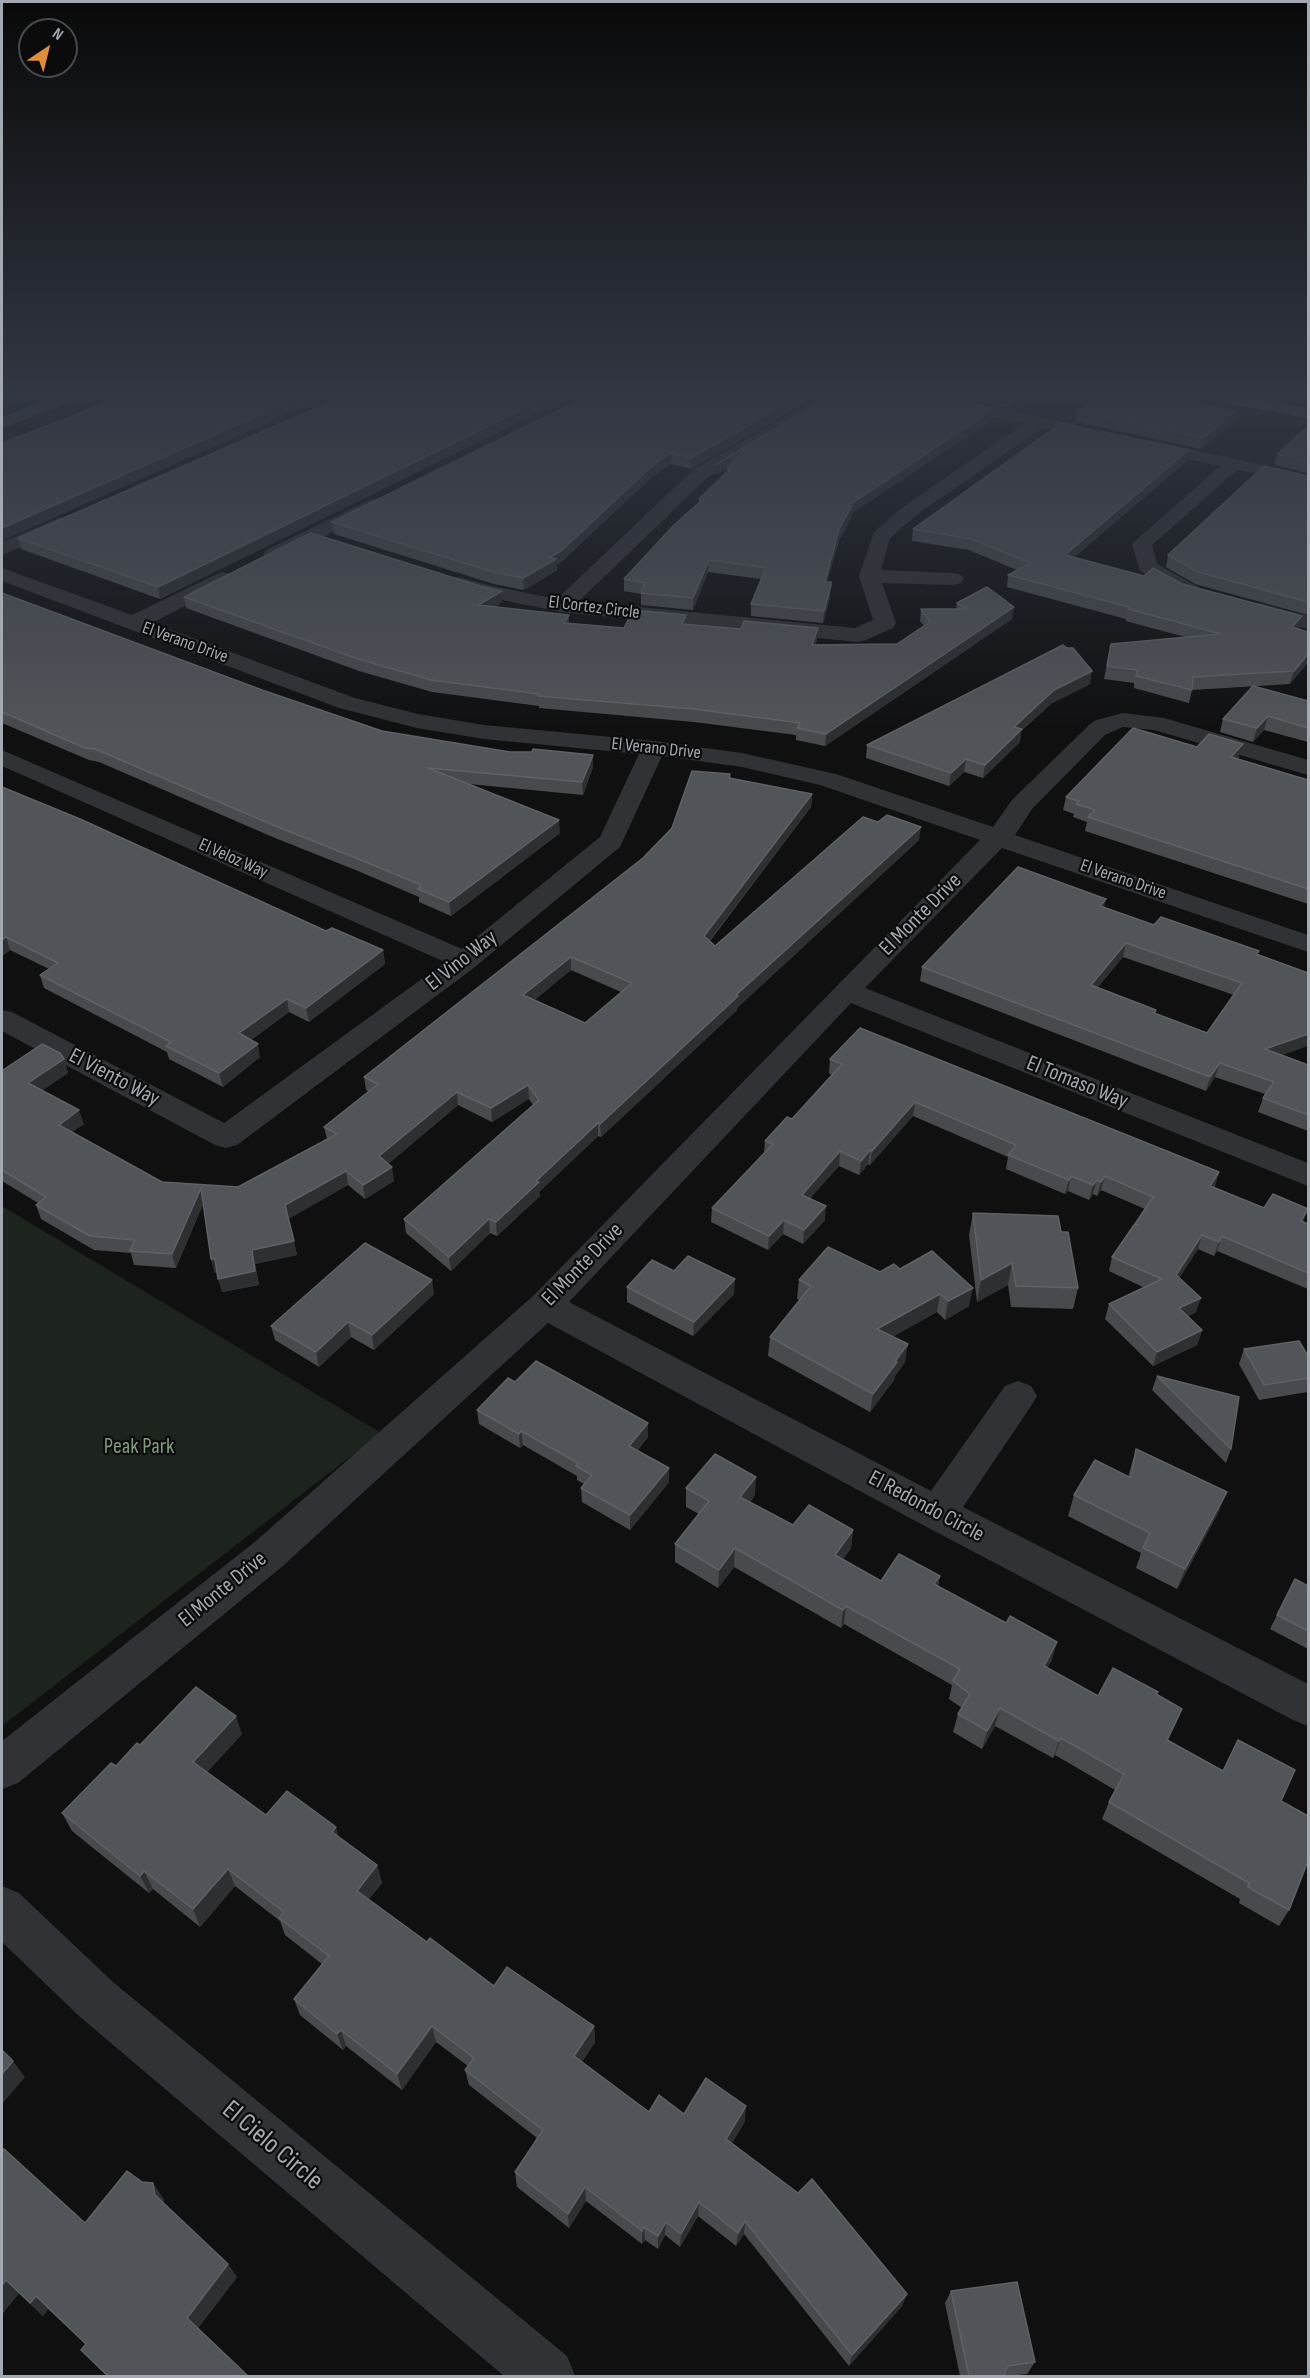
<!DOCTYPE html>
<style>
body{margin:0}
#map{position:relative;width:1310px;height:2378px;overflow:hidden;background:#101011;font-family:"Sofia Sans Condensed",sans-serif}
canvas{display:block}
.frame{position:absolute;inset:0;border:3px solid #a2a9b0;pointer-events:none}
.north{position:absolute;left:18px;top:18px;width:60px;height:60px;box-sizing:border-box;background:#0b0b0c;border:2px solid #474a4e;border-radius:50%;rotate:35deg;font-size:16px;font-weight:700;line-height:24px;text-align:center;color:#a2a9b0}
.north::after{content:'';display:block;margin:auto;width:21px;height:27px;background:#dd8e3b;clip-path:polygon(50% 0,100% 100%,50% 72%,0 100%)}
</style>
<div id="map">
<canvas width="1310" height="2378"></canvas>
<div class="frame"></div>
<div class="north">N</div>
</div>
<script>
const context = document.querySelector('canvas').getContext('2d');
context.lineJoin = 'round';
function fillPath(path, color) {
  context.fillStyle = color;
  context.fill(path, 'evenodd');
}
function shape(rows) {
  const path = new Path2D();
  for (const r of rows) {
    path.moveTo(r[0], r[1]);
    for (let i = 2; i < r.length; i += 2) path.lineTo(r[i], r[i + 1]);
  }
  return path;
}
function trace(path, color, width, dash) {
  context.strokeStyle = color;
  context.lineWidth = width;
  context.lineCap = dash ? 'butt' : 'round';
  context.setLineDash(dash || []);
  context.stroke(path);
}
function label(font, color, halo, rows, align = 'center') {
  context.font = font + ' "Sofia Sans Condensed",sans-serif';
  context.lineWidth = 4.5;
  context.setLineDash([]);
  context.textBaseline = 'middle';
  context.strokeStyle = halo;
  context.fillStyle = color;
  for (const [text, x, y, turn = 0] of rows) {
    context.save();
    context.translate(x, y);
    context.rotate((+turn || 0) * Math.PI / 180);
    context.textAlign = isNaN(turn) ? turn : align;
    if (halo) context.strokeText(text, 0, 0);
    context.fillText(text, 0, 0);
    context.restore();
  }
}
fillPath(shape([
 [2,1206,381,1433,2,1726]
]), '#1d231d');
fillPath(shape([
 [820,397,840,397,708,477,579,601,855,628,873,620,859,576,874,532,904,506,1024,424,919,401,917,397,949,397,1058,421,1061,425,1058,429,1052,430,1042,428,918,514,890,538,881,570,954,573,961,575,964,579,961,583,954,585,882,583,896,623,893,628,866,640,858,642,562,612,482,596,451,587,448,583,451,579,458,577,492,586,557,599,694,469,820,397],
 [1144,439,1308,475,1308,485,1237,470,1152,545,1157,564,1198,587,1201,591,1198,595,1191,597,1184,595,1140,571,1132,544,1220,466,1138,448,1135,444,1138,440,1144,439],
 [372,499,379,501,382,505,379,509,280,558,266,558,263,554,266,550,372,499],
 [61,517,68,519,71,523,68,527,2,555,2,542,61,517],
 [2,568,132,615,217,574,224,572,231,574,234,578,231,582,152,623,355,698,418,714,484,725,654,741,742,753,836,774,993,827,1012,800,1089,725,1096,720,1123,713,1164,718,1308,760,1308,775,1154,730,1123,727,1105,735,1032,809,1015,835,1308,935,1308,952,1002,848,865,988,1308,1163,1308,1186,851,1003,569,1302,931,1491,1005,1386,1018,1381,1031,1386,1037,1396,1031,1406,963,1507,1308,1684,1308,1726,1293,1720,923,1525,548,1323,284,1565,18,1783,2,1789,2,1741,256,1541,533,1296,980,840,820,785,742,767,662,756,620,847,475,967,237,1145,226,1148,215,1145,2,1031,2,1010,12,1012,224,1123,445,962,2,766,2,750,462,949,600,837,639,754,484,739,417,728,339,708,2,581,2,568],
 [1258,603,1308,616,1308,629,1250,614,1247,609,1250,604,1258,603],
 [2,1886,19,1893,113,1982,567,2356,575,2376,504,2376,79,2016,2,1942,2,1886]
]), '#313235');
fillPath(shape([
 [53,397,77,397,75,401,2,428,2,417,53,397]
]), '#4d5054');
fillPath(shape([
 [1213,397,1250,397,1308,408,1308,418,1221,402,1213,397]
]), '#5e6166');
fillPath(shape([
 [342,397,569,397,160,599,21,549,18,538],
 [815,397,691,469,670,464,652,477,561,562,556,565,557,570,524,590,494,584,334,534,332,522],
 [960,397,1026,397,1010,408],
 [1176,403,1236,411,1233,422,1201,449,1076,422,1077,411],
 [993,419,852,513,852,517,839,540,827,582,830,597,823,623,751,616,751,604,761,579,708,572,693,610,641,605,641,594,624,591,624,579,699,502,699,499,727,472,727,469,715,475,715,465],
 [1308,430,1308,473,1274,465,1277,454],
 [1187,461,1074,557,1144,576,1182,584,1299,629,1308,632,1290,684,1192,690,1189,703,1134,688,1134,683,1104,679,1111,644,1185,637,1126,621,1126,619,1007,587,1008,575,1017,570,969,550,912,541,913,529],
 [1308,476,1308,615,1195,584,1166,567,1168,555],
 [480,586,502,591,502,602,495,607,569,615,569,623,624,628,686,624,817,640,815,645,897,644,924,626,920,621,921,609,956,609,957,603,1012,619,825,746,796,740,796,735,694,722,539,708,539,706,432,692,359,671,186,608,184,597],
 [2,593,262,690,382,731,510,752,593,755,593,767,583,795,469,784,560,833,451,916,419,902,419,897,358,871,275,838,99,762,89,760,2,723],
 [1090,684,1052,703,1021,731,1020,742,983,778,964,772,949,786,866,758,867,745],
 [1308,701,1308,742,1264,730,1253,742,1220,732,1223,719],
 [1197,747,1239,757,1238,759,1308,780,1308,904,1085,831,1087,822,1073,817,1074,814,1063,810,1066,797],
 [730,778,812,794,811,807,710,941,715,946,919,840,738,1007,737,1010,601,1137,598,1136,539,1192,540,1196,497,1236,490,1233,451,1271,406,1233,404,1219,533,1105,529,1099,492,1122,458,1105,388,1164,394,1181,365,1199,348,1185,288,1219,297,1255,255,1264,259,1285,222,1292,217,1273,215,1273,211,1259,203,1204,176,1268,134,1265,131,1253,94,1250,41,1219,36,1205,38,1203,2,1181,2,1069,3,1070,64,1059,68,1073,42,1090,84,1124,72,1132,162,1182,238,1187,327,1139,324,1127,369,1092,366,1090,364,1077,643,858],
 [571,970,621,992,585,1023,534,1000],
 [2,787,326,931,383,950,385,964,309,1022,289,1012,251,1040,260,1057,223,1087,169,1059,167,1052,44,988,40,975,49,969,10,950,2,956],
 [1104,907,1154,925,1258,955,1283,1055,1308,1065,1308,1131,1258,1112,1263,1098,1265,1094,1215,1077,1206,1091,920,981,922,967],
 [1123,957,1234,995,1207,1033,1155,1014,1097,988],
 [830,1059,1214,1187,1264,1208,1308,1224,1308,1289,1217,1251,1214,1256,1198,1249,1179,1278,1196,1312,1188,1316,1202,1330,1197,1345,1153,1366,1105,1319,1109,1304,1145,1288,1109,1271,1112,1257,1145,1209,1101,1190,1097,1196,1093,1194,1089,1200,1068,1191,1065,1194,1006,1169,1008,1157,913,1116,870,1165,868,1164,859,1175,839,1166,810,1198,825,1220,803,1244,783,1234,768,1250,711,1222,712,1208,764,1153,765,1141,792,1119,832,1075,829,1073],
 [973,1213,1061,1232,1078,1288,1073,1309,1011,1307,1008,1285,977,1302,969,1235],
 [900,1269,969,1306,945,1320,937,1312,893,1336,905,1362,895,1376,894,1380,870,1412,768,1356,770,1337,800,1300,797,1299,799,1280],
 [674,1271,734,1294,693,1336,627,1302,627,1287],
 [434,1294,374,1350,351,1337,319,1367,275,1340,271,1326],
 [1244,1349,1308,1356,1308,1392,1259,1400,1239,1364],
 [1157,1376,1231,1449,1226,1463,1152,1390],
 [515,1382,648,1423,648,1437,637,1451,669,1468,669,1482,630,1530,582,1502,581,1488,584,1484,577,1480,577,1476,523,1445,520,1448,479,1424,477,1410],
 [1136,1449,1218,1513,1177,1589,1136,1568,1141,1553,1068,1516,1074,1495,1128,1477],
 [686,1488,755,1495,750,1502,793,1525,853,1530,851,1548,843,1559,881,1581,940,1576,938,1586,1052,1660,1047,1668,1098,1696,1156,1694,1182,1709,1168,1740,1223,1771,1281,1801,1289,1910,1279,1926,1239,1903,1240,1899,1102,1819,1109,1802,1115,1790,1055,1755,1053,1758,995,1726,982,1749,953,1732,958,1714,962,1708,949,1699,952,1685,844,1624,841,1628,734,1567,718,1588,675,1562,675,1544,699,1514,686,1507],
 [1295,1579,1308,1586,1308,1649,1270,1629],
 [242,1734,207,1772,266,1815,339,1837,377,1865,382,1883,369,1899,427,1942,494,1986,594,2026,595,2042,582,2062,649,2112,684,2114,745,2121,732,2143,907,2294,902,2306,849,2366,744,2234,736,2246,698,2216,680,2247,665,2235,658,2249,645,2240,642,2244,586,2201,569,2228,517,2187,515,2172,537,2138,469,2085,465,2070,468,2066,436,2042,402,2090,346,2046,343,2050,300,2015,294,1999,322,1964,285,1935,280,1921,235,1886,200,1927,153,1889,149,1893,72,1831,62,1813,140,1745],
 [2,2150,85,2223,142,2182,163,2198,164,2203,237,2277,198,2328,248,2376,107,2376,81,2350,86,2344,48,2309,43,2316,19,2293,2,2314],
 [951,2291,1035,2362,1027,2374,1008,2376,960,2376,945,2303]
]), '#484a4d');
fillPath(shape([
 [301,397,325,397,2,541,2,528],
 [548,397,569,397,160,599,158,587],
 [798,397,815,397,691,469,691,458],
 [1012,397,1026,397,1010,408],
 [994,409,993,419,852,513,852,517,839,540,824,593,825,582,839,529,848,506],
 [1236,411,1233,422,1201,449,1203,438],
 [746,448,746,458,715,475,715,465],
 [1189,450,1187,461,1063,567,1065,555],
 [671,453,670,464,652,477,561,562,556,565,557,570,524,590,523,578,550,557,652,466],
 [709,560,708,572,693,610,693,598],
 [831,585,830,597,823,623,824,611],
 [502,591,502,602,478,617,478,605],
 [1014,607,1012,619,825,746,826,734],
 [569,615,569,626,564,623],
 [1302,616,1299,629,1292,627],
 [818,628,817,640,811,657,812,645],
 [1308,654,1308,663,1290,684,1294,671],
 [1092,671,1090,684,1052,703,1021,731,1020,742,983,778,985,765,1014,727,1054,690],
 [1268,716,1264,730,1253,742,1257,728],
 [1243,744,1239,757,1228,770,1231,757],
 [593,755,593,767,583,795,582,782],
 [966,759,964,772,949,786,951,773],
 [812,794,811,807,703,949,704,936],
 [559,820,560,833,451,916,449,902],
 [921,827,919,840,738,1007,737,1010,601,1137,600,1124,736,995],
 [1106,899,1103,912,1100,906],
 [6,937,10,950,2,956,2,940],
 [1126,943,1123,957,1087,999,1091,985],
 [383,950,385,964,309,1022,306,1008],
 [571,957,571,970,524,1009,523,995],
 [287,999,289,1012,242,1046,239,1033],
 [1308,1034,1308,1046,1261,1063,1265,1049],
 [258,1044,260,1057,223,1087,219,1073],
 [64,1059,68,1073,33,1097,28,1083],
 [1220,1063,1215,1077,1206,1091,1210,1077],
 [528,1085,529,1099,492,1122,491,1108],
 [457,1092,458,1105,381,1170,379,1156],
 [915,1102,913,1116,870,1165,872,1151],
 [79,1110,84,1124,63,1138,59,1125],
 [598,1123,598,1136,539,1192,540,1196,497,1236,496,1222,536,1181],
 [870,1150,868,1164,859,1175,861,1161],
 [840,1151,839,1166,801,1209,802,1195],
 [392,1167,394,1181,365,1199,363,1185],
 [346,1171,348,1185,288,1219,285,1205],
 [1219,1172,1215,1187,1206,1200,1210,1186],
 [1071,1176,1068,1191,1065,1194,1069,1180],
 [1105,1176,1101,1190,1097,1196,1101,1182],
 [1097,1180,1093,1194,1089,1200,1093,1185],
 [201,1188,204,1202,176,1268,172,1254],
 [826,1206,825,1220,803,1244,804,1230],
 [1308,1209,1303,1223,1301,1221],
 [489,1219,490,1233,451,1271,449,1257],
 [784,1220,783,1234,768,1250,769,1236],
 [1202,1235,1198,1249,1171,1289,1176,1275],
 [1222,1236,1217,1251,1214,1256,1219,1242],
 [294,1241,297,1255,255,1264,259,1285,222,1292,218,1279,252,1250],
 [211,1259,215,1259,219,1273,215,1273],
 [1012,1263,1008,1285,977,1302,981,1280],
 [735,1279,734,1294,693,1336,694,1322],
 [432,1280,434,1294,374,1350,372,1335],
 [973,1288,969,1306,945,1320,948,1301],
 [940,1294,937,1312,875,1347,877,1329],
 [1201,1298,1196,1312,1175,1323,1179,1308],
 [348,1322,351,1337,319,1367,316,1352],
 [1202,1330,1197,1345,1153,1366,1157,1352],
 [908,1344,905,1362,895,1376,894,1380,870,1412,873,1394],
 [648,1423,648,1437,629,1460,629,1446],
 [521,1431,523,1445,520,1448,519,1434],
 [669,1468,669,1482,630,1530,630,1515],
 [756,1477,755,1495,739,1515,740,1497],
 [1227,1492,1218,1513,1177,1589,1185,1569],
 [853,1530,851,1548,833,1573,835,1555],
 [735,1548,734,1567,718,1588,719,1570],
 [940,1576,936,1594,934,1584],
 [846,1606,844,1624,841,1628,843,1610],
 [1057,1642,1052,1660,1038,1683,1044,1666],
 [1000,1708,995,1726,982,1749,987,1731],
 [1182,1709,1175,1726,1160,1757,1167,1740],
 [236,1716,242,1734,200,1780,193,1762],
 [1061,1738,1055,1755,1053,1758,1059,1741],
 [336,1827,341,1845,332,1832],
 [377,1865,382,1883,362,1908,357,1891],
 [228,1869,235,1886,200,1927,193,1909],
 [144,1871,153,1889,149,1893,140,1876],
 [432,2026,436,2042,402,2090,397,2074],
 [594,2026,595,2042,575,2072,574,2056],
 [341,2030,346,2046,343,2050,337,2034],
 [13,2061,25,2077,2,2104,2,2074],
 [746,2106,745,2121,725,2154,726,2139],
 [153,2183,163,2198,165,2209,155,2195],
 [585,2187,586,2201,569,2228,568,2214],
 [699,2202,698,2216,680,2247,681,2234],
 [745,2221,744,2234,736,2246,738,2233],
 [666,2222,665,2235,658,2249,658,2236],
 [644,2227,645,2240,642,2244,642,2231],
 [228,2264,237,2277,196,2330,187,2318],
 [6,2280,19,2293,2,2314,2,2285],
 [907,2294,902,2306,849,2366,852,2355],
 [36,2296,48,2309,43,2316,30,2303]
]), '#2d2f31');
const building = shape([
 [121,397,301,397,2,528,2,443,121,397],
 [342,397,548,397,158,587,18,538,342,397],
 [586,397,798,397,691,458,671,453,652,466,561,551,550,557,556,559,523,578,493,572,332,522,586,397],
 [828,397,940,397,994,409,848,506,852,506,839,529,825,582,831,582,831,585,824,611,751,604,766,568,709,560,693,598,641,593,645,583,624,579,674,525,702,500,699,499,730,469,727,468,746,448,715,465,828,397],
 [1097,397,1147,397,1176,403,1180,399,1236,411,1203,438,1077,411,1097,397],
 [1061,423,1189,450,1065,555,1144,576,1153,568,1182,584,1302,616,1292,627,1308,632,1308,654,1294,671,1193,677,1192,690,1136,676,1137,670,1107,666,1111,644,1221,634,1128,609,1129,607,1008,575,1031,563,971,539,913,529,1061,423],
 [1305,429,1308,430,1308,461,1277,454,1305,429],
 [1264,466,1308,476,1308,602,1198,572,1168,555,1264,466],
 [311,533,480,586,502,591,478,605,569,615,564,623,624,628,633,610,686,615,682,624,741,629,744,621,818,628,812,645,897,644,930,622,921,609,967,609,957,603,987,587,1014,607,826,734,797,728,800,723,694,709,538,696,539,694,431,680,358,659,184,597,311,533],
 [2,593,262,690,382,731,510,752,532,752,533,749,593,755,582,782,428,768,559,820,449,902,418,889,421,885,356,858,273,825,95,749,85,748,2,712,2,593],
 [1063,645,1067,648,1073,648,1092,671,1054,690,1014,727,1022,729,985,765,966,759,951,773,867,745,1063,645],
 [1253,686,1308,701,1308,728,1268,716,1257,728,1223,719,1253,686],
 [1133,728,1197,747,1209,734,1243,744,1231,757,1308,780,1308,889,1088,817,1095,810,1076,804,1079,801,1066,797,1133,728],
 [692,771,730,774,729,778,812,794,704,936,715,946,863,817,878,822,887,815,921,827,736,995,738,996,600,1124,598,1123,536,1181,539,1182,496,1222,489,1219,449,1257,404,1219,539,1100,528,1085,491,1108,457,1092,379,1156,392,1167,363,1185,346,1171,285,1205,294,1241,252,1250,255,1271,218,1279,215,1259,211,1259,201,1188,172,1254,130,1251,135,1240,90,1236,36,1205,46,1197,2,1170,2,1069,3,1070,42,1044,60,1053,64,1059,28,1083,79,1110,59,1125,162,1182,238,1187,337,1134,324,1127,378,1084,364,1077,643,858,672,828,692,771],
 [571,957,632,983,585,1023,523,995,571,957],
 [2,787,80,819,326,931,332,928,383,950,306,1008,287,999,239,1033,258,1044,219,1073,166,1046,171,1042,40,975,58,963,6,937,2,940,2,787],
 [1018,867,1106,899,1100,906,1154,925,1161,917,1259,951,1256,954,1308,973,1308,1034,1265,1049,1308,1065,1308,1115,1263,1098,1274,1082,1220,1063,1210,1077,922,967,1018,867],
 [1126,943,1242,983,1207,1033,1154,1013,1156,1010,1091,985,1126,943],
 [860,1028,1219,1172,1210,1186,1264,1208,1273,1194,1308,1209,1301,1221,1308,1224,1308,1273,1222,1236,1219,1242,1202,1235,1176,1275,1201,1298,1179,1308,1202,1330,1157,1352,1109,1304,1162,1279,1112,1257,1134,1225,1138,1225,1135,1224,1153,1197,1105,1176,1101,1182,1097,1180,1093,1185,1071,1176,1069,1180,1008,1155,1016,1145,915,1102,872,1151,870,1150,861,1161,840,1151,802,1195,826,1206,804,1230,784,1220,769,1236,712,1208,773,1144,765,1141,787,1117,792,1119,842,1064,830,1059,860,1028],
 [973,1213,1058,1216,1061,1232,1068,1232,1078,1288,1016,1286,1012,1263,981,1280,973,1213],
 [365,1243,432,1280,372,1335,348,1322,316,1352,271,1326,365,1243],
 [828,1247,880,1272,894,1264,900,1269,932,1251,973,1288,948,1301,940,1294,877,1329,908,1344,895,1361,897,1362,873,1394,770,1337,811,1286,799,1280,828,1247],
 [688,1256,735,1279,694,1322,627,1287,652,1260,674,1271,688,1256],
 [1299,1341,1308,1356,1308,1378,1264,1385,1244,1349,1299,1341],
 [536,1361,648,1423,629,1446,669,1468,630,1515,581,1488,592,1475,576,1466,578,1463,521,1431,519,1434,477,1410,508,1378,515,1382,536,1361],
 [1157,1376,1239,1397,1231,1449,1157,1376],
 [1136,1449,1227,1492,1185,1569,1143,1548,1150,1533,1074,1495,1095,1460,1131,1478,1136,1449],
 [715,1454,756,1477,740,1497,793,1525,809,1505,853,1530,835,1555,881,1581,899,1554,940,1576,934,1584,1006,1623,1010,1616,1057,1642,1044,1666,1098,1696,1113,1668,1158,1692,1156,1694,1182,1709,1167,1740,1223,1771,1238,1740,1295,1770,1281,1801,1308,1816,1308,1861,1289,1910,1248,1887,1249,1883,1109,1802,1124,1774,1061,1738,1059,1741,1000,1708,987,1731,958,1714,970,1694,953,1681,960,1669,846,1606,843,1610,735,1548,719,1570,675,1544,709,1501,686,1488,715,1454],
 [1295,1579,1308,1586,1308,1631,1277,1615,1295,1579],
 [196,1687,236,1716,193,1762,266,1815,287,1791,336,1827,332,1832,377,1865,357,1891,427,1942,430,1938,494,1986,507,1967,594,2026,574,2056,649,2112,659,2095,684,2114,706,2078,746,2106,726,2139,798,2193,812,2179,907,2294,852,2355,745,2221,738,2233,699,2202,681,2234,666,2222,658,2236,644,2227,642,2231,585,2187,568,2214,515,2172,543,2130,465,2070,474,2058,432,2026,397,2074,341,2030,337,2034,294,1999,329,1956,279,1918,284,1912,228,1869,193,1909,144,1871,140,1876,62,1813,111,1763,116,1766,137,1743,140,1745,196,1687],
 [2,2050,13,2061,2,2074,2,2050],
 [4,2149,85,2223,127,2171,142,2182,153,2183,155,2195,228,2264,187,2318,248,2376,108,2376,81,2350,86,2344,36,2296,30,2303,6,2280,2,2285,2,2152,4,2149],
 [1017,2282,1035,2362,1007,2366,1004,2376,969,2376,951,2291,1017,2282]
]);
fillPath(building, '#515458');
trace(building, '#5e6266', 1.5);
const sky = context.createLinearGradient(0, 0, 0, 730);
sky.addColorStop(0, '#090909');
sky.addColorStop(0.54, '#313743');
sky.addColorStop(1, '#31374300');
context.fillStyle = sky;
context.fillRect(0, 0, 1310, 730);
label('18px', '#a2a9b0', '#0b0b0c', [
 ["El Cortez Circle",594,608,7],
 ["El Verano Drive",185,643,20],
 ["El Verano Drive",656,749,6],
 ["El Veloz Way",233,859,24],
 ["El Verano Drive",1123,880,19]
]);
label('22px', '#a2a9b0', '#0b0b0c', [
 ["El Monte Drive",921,915,-45],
 ["El Vino Way",462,961,-38],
 ["El Viento Way",114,1078,28],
 ["El Tomaso Way",1077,1083,22],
 ["El Monte Drive",583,1265,-46],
 ["El Redondo Circle",926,1507,28],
 ["El Monte Drive",223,1590,-39]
]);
label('22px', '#7e9a7b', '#0b0b0c', [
 ["Peak Park",139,1447]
]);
label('27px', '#a2a9b0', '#0b0b0c', [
 ["El Cielo Circle",272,2146,40]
]);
</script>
